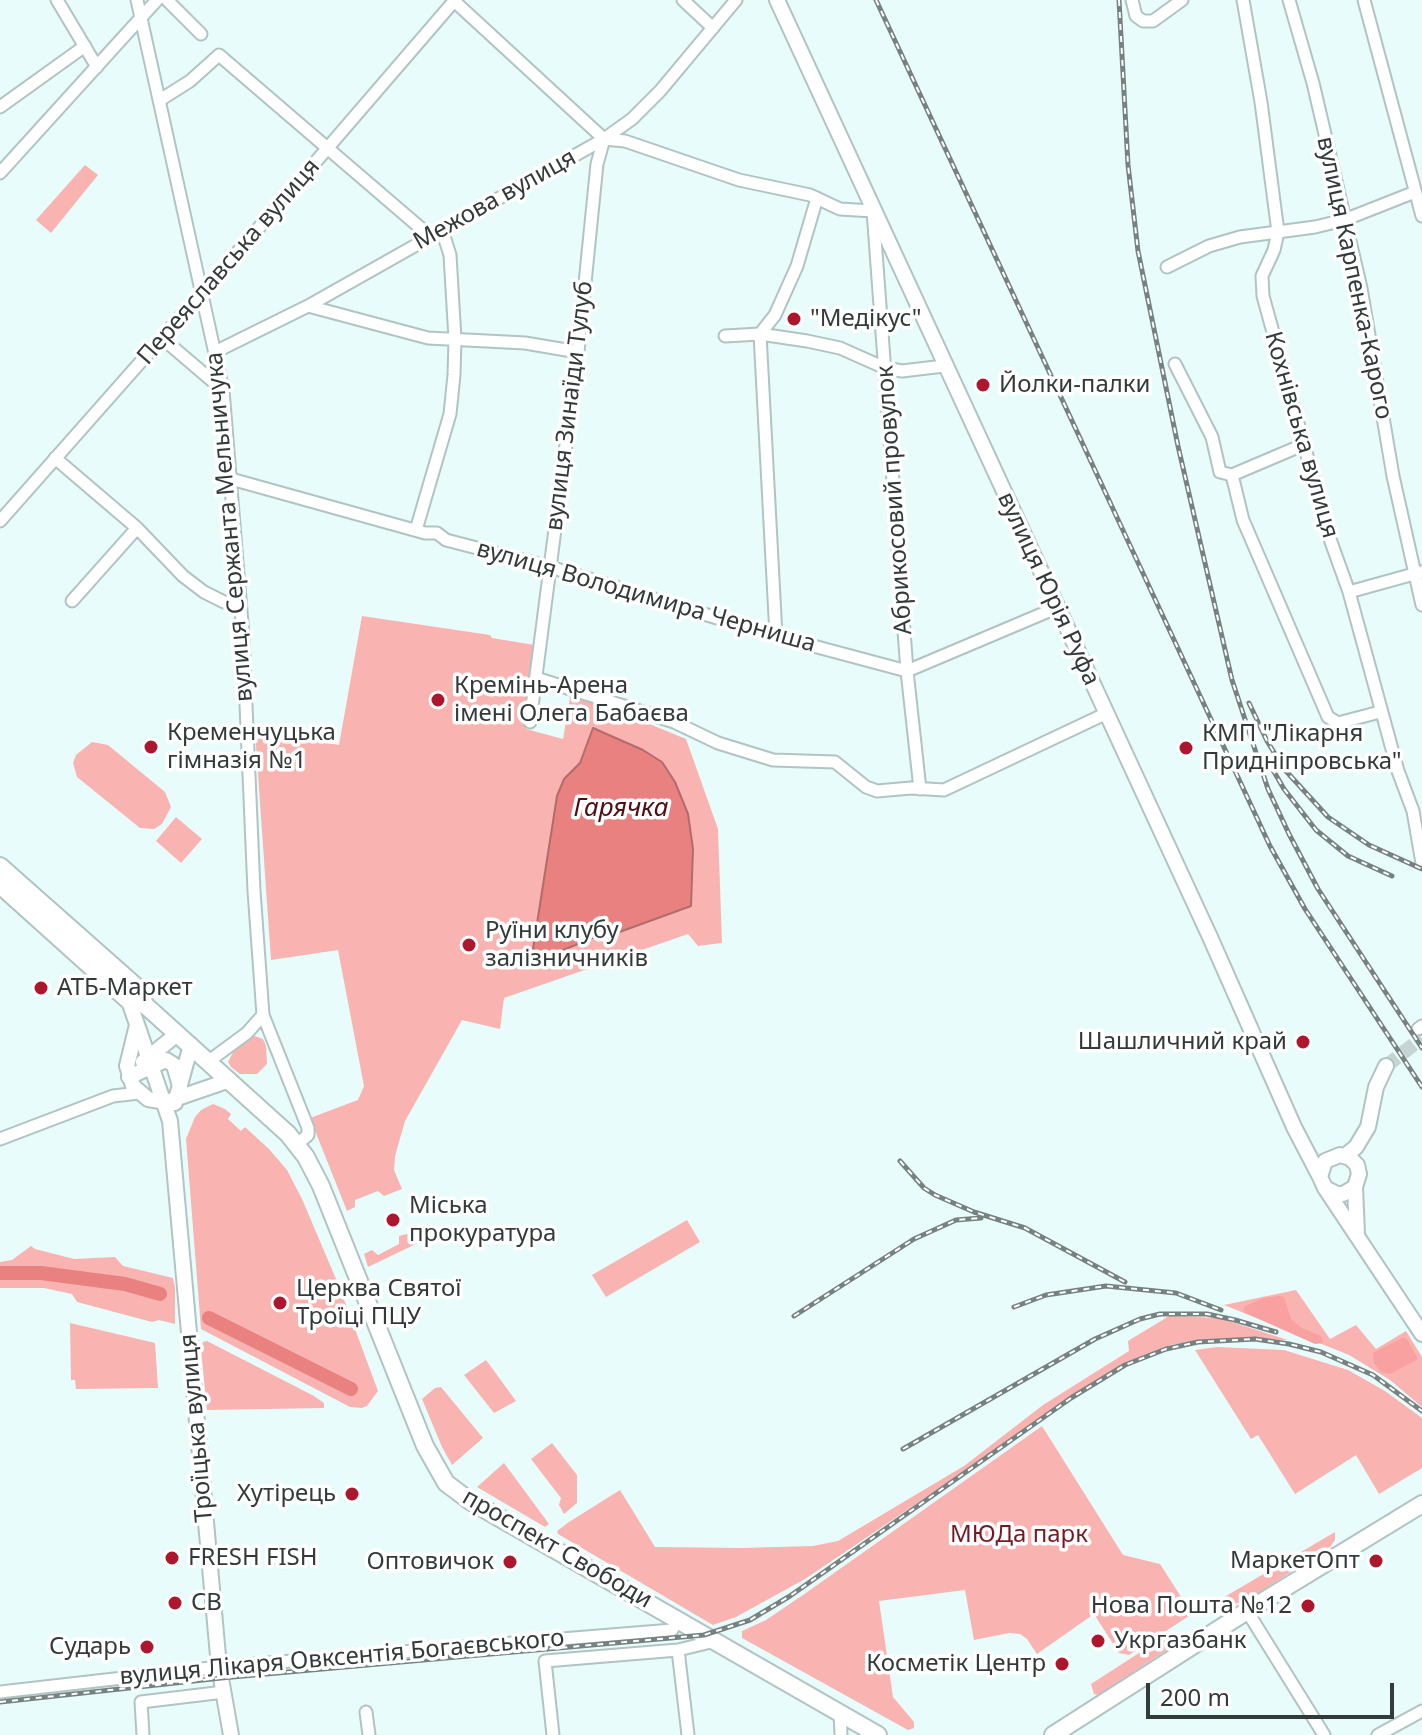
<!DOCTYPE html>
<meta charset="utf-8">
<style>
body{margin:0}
#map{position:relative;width:1422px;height:1735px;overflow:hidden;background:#e8fcfb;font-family:"Noto Sans",sans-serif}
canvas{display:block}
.scale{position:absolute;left:1146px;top:1683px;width:248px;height:36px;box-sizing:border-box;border:4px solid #333b3a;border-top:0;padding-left:10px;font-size:24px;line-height:28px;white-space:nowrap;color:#333b3a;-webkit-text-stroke:6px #fff;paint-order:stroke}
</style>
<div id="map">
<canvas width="1422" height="1735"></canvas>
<div class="scale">200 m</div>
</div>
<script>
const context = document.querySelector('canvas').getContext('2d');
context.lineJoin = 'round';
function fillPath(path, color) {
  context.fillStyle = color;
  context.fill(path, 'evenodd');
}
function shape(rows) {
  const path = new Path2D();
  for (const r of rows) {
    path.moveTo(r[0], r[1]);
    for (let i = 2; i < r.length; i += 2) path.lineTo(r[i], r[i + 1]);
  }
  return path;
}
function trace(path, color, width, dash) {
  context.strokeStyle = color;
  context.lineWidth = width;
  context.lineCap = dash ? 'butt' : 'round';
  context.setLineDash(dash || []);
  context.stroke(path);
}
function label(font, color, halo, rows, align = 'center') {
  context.font = font + ' "Noto Sans",sans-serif';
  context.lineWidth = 7;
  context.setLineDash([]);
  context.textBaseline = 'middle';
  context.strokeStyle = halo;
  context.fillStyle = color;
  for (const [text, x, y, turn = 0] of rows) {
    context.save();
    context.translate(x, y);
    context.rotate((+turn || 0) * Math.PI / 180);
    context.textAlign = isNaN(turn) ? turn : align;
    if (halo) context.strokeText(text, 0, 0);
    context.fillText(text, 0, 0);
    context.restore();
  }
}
fillPath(shape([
 [85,165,98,175,51,233,36,220],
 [362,616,490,635,492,638,534,645,526,729,563,739,571,692,686,739,718,829,722,943,698,946,688,934,504,998,500,1029,462,1020,405,1121,395,1156,394,1170,402,1189,384,1196,378,1191,355,1200,355,1207,347,1211,310,1118,358,1100,364,1086,338,950,271,960,255,731,339,745],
 [92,742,108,745,165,792,171,807,162,824,154,829,140,828,77,777,73,763,76,755],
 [176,817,202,839,181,863,156,841],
 [255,1036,263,1039,266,1046,267,1064,257,1074,240,1074,231,1067,228,1062,231,1056,237,1046],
 [213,1104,225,1109,231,1114,228,1119,241,1131,245,1127,269,1149,287,1170,302,1199,339,1286,378,1391,367,1406,362,1408,350,1407,201,1329,186,1139,195,1117,201,1110],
 [687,1220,700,1242,606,1297,592,1275],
 [420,1231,418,1243,368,1267,364,1254,372,1250,378,1255,399,1244,399,1236],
 [31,1246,35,1249,74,1259,115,1257,123,1266,173,1278,175,1288,175,1324,159,1320,152,1322,77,1302,72,1294,44,1288,0,1288,0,1262,12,1260],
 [1296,1290,1330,1339,1356,1325,1376,1349,1406,1331,1422,1357,1422,1407,1390,1380,1349,1355,1224,1305],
 [1169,1316,1219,1318,1288,1340,1209,1339,1170,1345,1119,1367,805,1579,736,1617,713,1625,558,1534,557,1531,569,1522,620,1490,655,1547,741,1548,813,1546,838,1541,964,1466,1043,1405,1129,1351,1128,1341],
 [70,1323,155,1343,158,1388,76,1389,75,1380,71,1380],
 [207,1341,314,1396,324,1403,324,1408,207,1410,201,1349,203,1342],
 [1217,1347,1284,1350,1348,1370,1385,1391,1422,1418,1422,1468,1379,1494,1356,1455,1295,1494,1258,1435,1251,1439,1195,1350],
 [486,1360,516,1401,494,1413,464,1375],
 [441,1387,483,1438,452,1465,442,1447,422,1399,435,1388],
 [1042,1426,1123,1555,1160,1564,1192,1614,1129,1655,1119,1653,1094,1614,1037,1654,1027,1639,1020,1634,1009,1633,974,1640,965,1590,879,1601,893,1697,914,1722,914,1728,908,1730,742,1638,742,1631,766,1620,803,1595],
 [552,1443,577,1475,577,1503,564,1514,559,1505,561,1498,531,1459],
 [504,1463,549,1524,545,1527,477,1487],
 [1335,1532,1335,1540,1330,1547,1247,1600,1235,1604,1221,1599],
 [1167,1635,1176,1644,1098,1695,1094,1694,1091,1684]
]), '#f9b3b1');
fillPath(shape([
 [1279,1296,1284,1297,1291,1319,1302,1328,1321,1336,1323,1343,1315,1344,1243,1312,1245,1306,1264,1298],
 [1404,1337,1409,1342,1418,1359,1390,1374,1381,1372,1374,1363,1373,1353]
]), '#f8a1a0');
const water = shape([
 [593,728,643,750,662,762,675,782,688,814,693,849,691,906,614,934,595,937,546,957,533,949,557,796,564,779,580,763,593,728]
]);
fillPath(water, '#e98180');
trace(water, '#b26c6b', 2);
trace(shape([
 [0,1273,41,1273,125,1284,160,1294],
 [209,1318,351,1389]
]), '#e98180', 14);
trace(shape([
 [1386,1066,1422,1038]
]), '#c4d5d4', 14, [14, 7]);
const minor = shape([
 [57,0,97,67],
 [137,0,223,390,243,635,254,891,263,1015,308,1128,308,1135,296,1145],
 [167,0,201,34],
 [453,0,604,139,625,141,739,180,810,195,840,209,873,211,907,671,920,789],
 [683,0,713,28],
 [1132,0,1136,16,1143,21,1153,21,1182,0],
 [1243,0,1261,102,1278,232,1274,250,1262,276,1263,296,1330,539,1349,592,1398,771,1413,811,1422,863],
 [1289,0,1313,83,1361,288,1393,476,1422,605],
 [1364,0,1422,216],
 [160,100,190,81,219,55,431,237],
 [0,107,85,46],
 [0,173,157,0],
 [1167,267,1209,246,1240,237,1315,227,1344,220,1415,192],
 [308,306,428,338,525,343,578,352],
 [725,336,760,334,807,341,840,348,885,368,902,371,944,366],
 [162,338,223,390],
 [217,351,308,306,604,139,632,119,660,91,736,0],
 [1175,364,1212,437,1220,472,1232,475,1243,520,1328,717,1338,723,1380,712],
 [55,458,137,528,183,576,204,592,224,602,240,606],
 [1232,475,1305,444],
 [231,479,425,533,437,533,446,540,550,567,776,636,907,671,1056,608],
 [0,521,251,237,455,0],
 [416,530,450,414,454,375,455,339,450,255,442,230],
 [1349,592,1421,572],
 [72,601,137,528],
 [776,636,760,334,775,315,797,266,817,198],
 [536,678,674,722,718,743,773,760,835,762,866,787,877,791,911,788,944,790,1107,713],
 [530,722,578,352,597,164,604,139],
 [1418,1029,1422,1026],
 [209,1061,247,1033,263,1015],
 [0,1139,113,1096,139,1093],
 [1247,1611,1324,1735],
 [678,1650,688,1735],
 [0,1692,219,1667,672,1630,678,1620],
 [366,1712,369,1735],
 [840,1713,841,1735],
 [143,1735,141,1702,224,1692],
 [553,1735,545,1661,678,1650,715,1641],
 [1378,1735,1422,1711]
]);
const major = shape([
 [777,0,1210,937,1294,1127,1320,1177],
 [129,1001,170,1121,219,1667,231,1735],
 [137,1025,127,1066,133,1086,148,1099,166,1102,230,1080],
 [143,1062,177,1034],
 [129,1077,166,1060,174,1065,180,1086],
 [175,1103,191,1045],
 [1345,1156,1356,1147,1368,1127,1376,1087,1386,1066],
 [1355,1187,1343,1194,1337,1194,1325,1188,1320,1177,1325,1161,1340,1155,1350,1158,1357,1165,1359,1174,1355,1187,1357,1234],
 [1325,1188,1422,1334]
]);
const highway = shape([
 [0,866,139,989,145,1005,288,1134,306,1157,321,1186,425,1446,446,1483,470,1501,878,1735],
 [0,885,129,1001,145,1005],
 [1053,1735,1247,1611,1422,1504]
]);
trace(minor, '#b0c4c3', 15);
trace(major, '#b0c4c3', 18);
trace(highway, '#b0c4c3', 20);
trace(minor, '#fff', 11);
trace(major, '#fff', 14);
trace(highway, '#fff', 16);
const rail = shape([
 [876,0,1270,846,1305,909,1422,1087],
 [1119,0,1128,165,1138,251,1178,446,1232,680,1268,789,1289,834,1318,889,1422,1048],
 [1249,703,1267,741,1285,770,1328,817,1369,845,1422,869],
 [1266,758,1284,789,1316,830,1348,856,1392,876],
 [900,1161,924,1188,935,1195,974,1212,1025,1228,1125,1282],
 [1014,1307,1046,1295,1106,1286,1176,1293,1221,1310],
 [794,1316,914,1239,956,1220,981,1218],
 [903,1449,1095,1339,1140,1319,1160,1314,1207,1314,1235,1320,1276,1332],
 [0,1702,221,1678,704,1635,750,1620,790,1596,1071,1398,1125,1365,1166,1349,1198,1342,1255,1339,1289,1344,1321,1352,1373,1375,1422,1411]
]);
trace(rail, '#768281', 5);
trace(rail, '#fff', 2, [6]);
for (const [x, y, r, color] of [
 [794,319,8,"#ac172e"],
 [983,385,8,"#ac172e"],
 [438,700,8,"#ac172e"],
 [151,747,8,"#ac172e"],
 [1186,748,8,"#ac172e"],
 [469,945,8,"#ac172e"],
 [41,988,8,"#ac172e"],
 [1303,1042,8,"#ac172e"],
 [393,1220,8,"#ac172e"],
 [280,1303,8,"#ac172e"],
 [352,1494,8,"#ac172e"],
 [172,1558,8,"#ac172e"],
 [1376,1561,8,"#ac172e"],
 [510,1562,8,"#ac172e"],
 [175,1603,8,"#ac172e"],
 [1308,1606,8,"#ac172e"],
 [1098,1641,8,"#ac172e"],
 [147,1647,8,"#ac172e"],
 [1062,1664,8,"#ac172e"]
]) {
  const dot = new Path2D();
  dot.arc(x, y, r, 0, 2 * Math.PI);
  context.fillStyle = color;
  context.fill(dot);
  trace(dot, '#fff', 3);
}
label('24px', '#333b3a', '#fff', [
 ["Межова вулиця",495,200,-29],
 ["Переяславська вулиця",229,262,-49],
 ["вулиця Карпенка-Карого",1354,278,78],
 ["вулиця Зинаїди Тулуб",570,406,-83],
 ["Кохнівська вулиця",1301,435,74],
 ["Абрикосовий провулок",895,500,-94],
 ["вулиця Сержанта Мельничука",230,527,-95],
 ["вулиця Юрія Руфа",1048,589,65],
 ["вулиця Володимира Черниша",646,597,16],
 ["Троїцька вулиця",197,1428,-95],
 ["проспект Свободи",557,1549,30],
 ["вулиця Лікаря Овксентія Богаєвського",342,1658,-5]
]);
label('24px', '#333b3a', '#fff', [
 ["\"Медікус\"",810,319],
 ["Йолки-палки",999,385],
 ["Кремінь-Арена",454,686],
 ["імені Олега Бабаєва",454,714],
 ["Кременчуцька",167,733],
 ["гімназія №1",167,761],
 ["КМП \"Лікарня",1202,734],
 ["Придніпровська\"",1202,762],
 ["Руїни клубу",485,931],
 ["залізничників",485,959],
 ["АТБ-Маркет",57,988],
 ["Шашличний край",1287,1042,"right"],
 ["Міська",409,1206],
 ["прокуратура",409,1234],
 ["Церква Святої",296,1289],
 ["Троїці ПЦУ",296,1317],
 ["Хутірець",336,1494,"right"],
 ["FRESH FISH",188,1558],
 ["МаркетОпт",1360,1561,"right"],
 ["Оптовичок",494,1562,"right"],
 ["СВ",191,1603],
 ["Нова Пошта №12",1292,1606,"right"],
 ["Укргазбанк",1114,1641],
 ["Сударь",131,1647,"right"],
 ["Косметік Центр",1046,1664,"right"]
], 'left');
label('24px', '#761922', '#fff', [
 ["МЮДа парк",1019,1535]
]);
label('italic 26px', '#500f15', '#fff', [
 ["Гарячка",621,809]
]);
</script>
